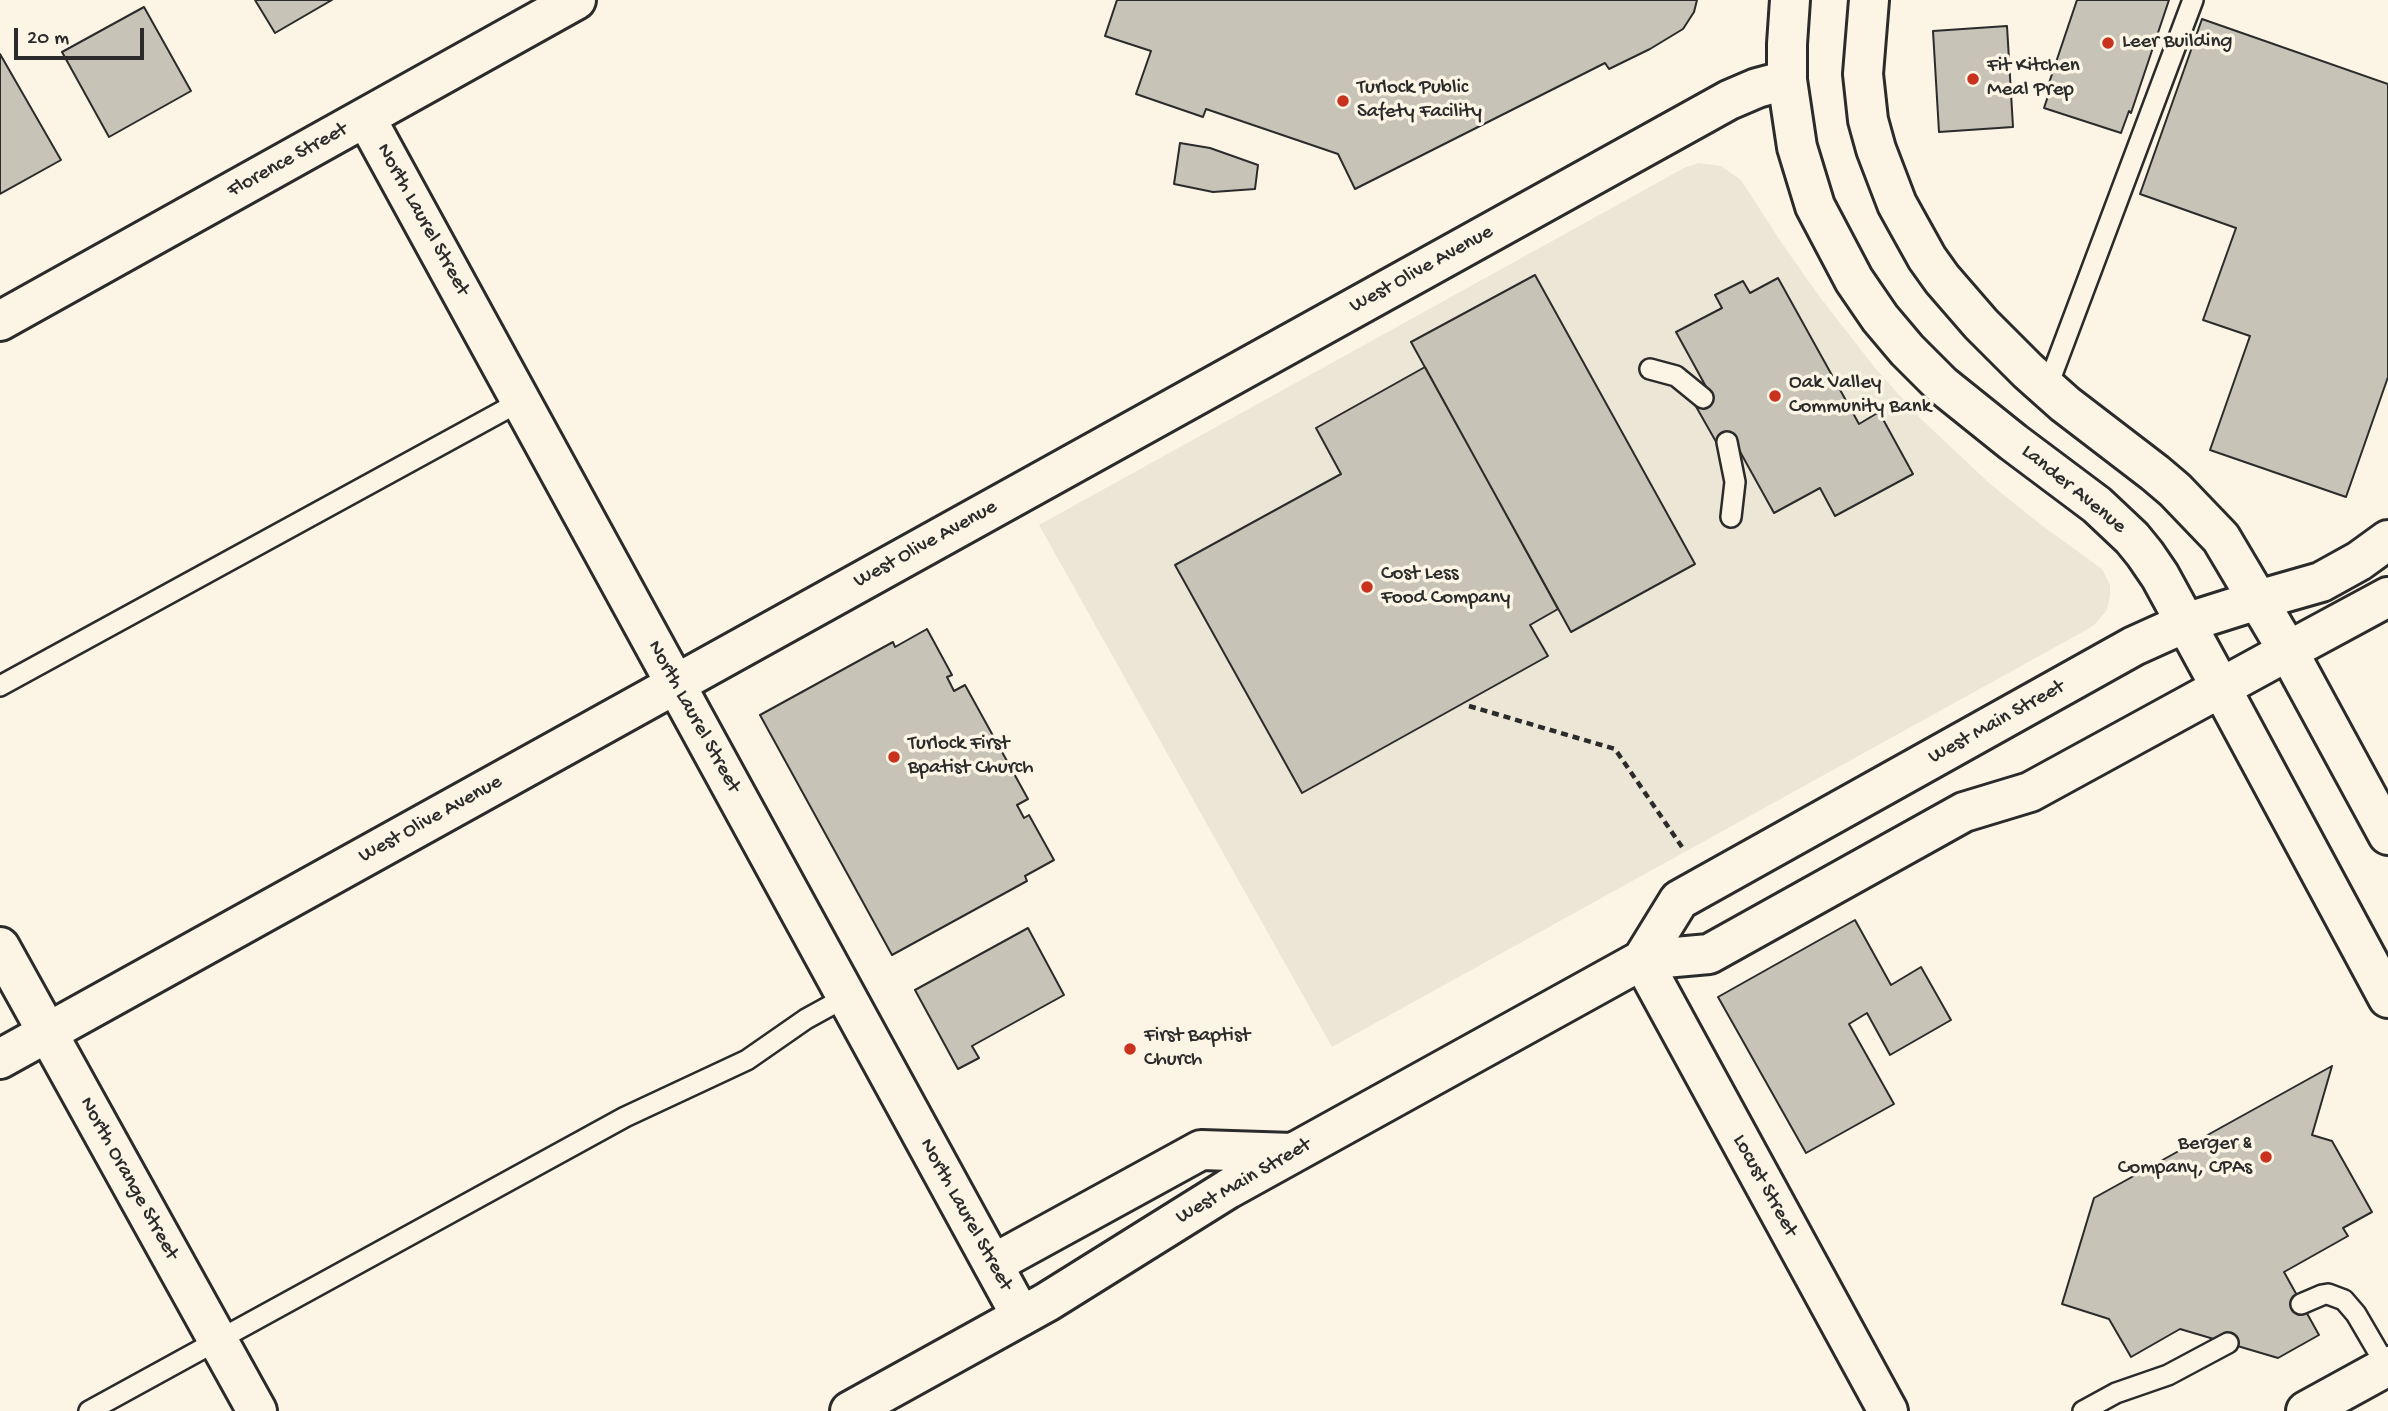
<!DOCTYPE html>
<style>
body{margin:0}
#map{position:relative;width:2388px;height:1411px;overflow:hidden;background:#fcf5e5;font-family:"Gochi Hand",sans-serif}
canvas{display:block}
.scale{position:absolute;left:14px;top:28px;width:130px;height:32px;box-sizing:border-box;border:4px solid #2b2b2b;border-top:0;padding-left:9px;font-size:21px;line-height:24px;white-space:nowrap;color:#2b2b2b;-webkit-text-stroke:5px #fcf5e5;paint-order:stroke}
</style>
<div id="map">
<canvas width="2388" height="1411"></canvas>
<div class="scale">20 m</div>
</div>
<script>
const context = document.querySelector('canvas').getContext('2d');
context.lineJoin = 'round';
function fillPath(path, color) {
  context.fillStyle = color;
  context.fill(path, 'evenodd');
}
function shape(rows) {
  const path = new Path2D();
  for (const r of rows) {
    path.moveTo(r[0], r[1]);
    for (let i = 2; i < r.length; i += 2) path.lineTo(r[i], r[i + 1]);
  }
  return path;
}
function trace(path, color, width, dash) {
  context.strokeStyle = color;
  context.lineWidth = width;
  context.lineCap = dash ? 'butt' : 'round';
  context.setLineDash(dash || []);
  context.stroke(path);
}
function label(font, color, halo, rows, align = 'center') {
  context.font = font + ' "Gochi Hand",sans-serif';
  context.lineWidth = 7;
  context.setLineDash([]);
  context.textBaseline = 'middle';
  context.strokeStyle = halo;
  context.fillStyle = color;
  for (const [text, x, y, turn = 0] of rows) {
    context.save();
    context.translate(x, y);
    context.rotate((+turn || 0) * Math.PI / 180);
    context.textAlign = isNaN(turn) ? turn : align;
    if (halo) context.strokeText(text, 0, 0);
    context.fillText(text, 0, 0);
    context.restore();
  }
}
fillPath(shape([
 [1698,163,1721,166,1741,180,1779,239,1816,292,1875,368,1919,417,1989,483,2040,524,2102,569,2110,585,2110,596,2107,610,2095,624,2088,629,1332,1047,1039,525,1684,168]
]), '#ece6d7');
const building = shape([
 [255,0,332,0,275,33,255,0],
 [1117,0,1697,0,1694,12,1683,29,1650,49,1609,69,1605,63,1355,189,1338,154,1206,109,1203,117,1136,94,1151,51,1105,36,1117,0],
 [2077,0,2169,0,2131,113,2129,111,2121,133,2044,108,2051,87,2048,86,2077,0],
 [144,7,191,91,109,137,62,52,144,7],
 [2202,19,2388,84,2388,377,2346,497,2210,450,2250,336,2203,320,2236,228,2140,194,2202,19],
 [2007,26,2013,127,1939,132,1933,31,2007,26],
 [0,54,61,160,0,194,0,54],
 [1180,143,1210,148,1258,165,1255,189,1213,192,1174,184,1180,143],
 [1535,275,1695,564,1571,632,1411,342,1535,275],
 [1778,278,1859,424,1879,412,1913,474,1835,516,1820,488,1774,513,1733,439,1719,447,1694,403,1710,394,1676,332,1722,308,1715,295,1743,281,1750,293,1778,278],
 [1425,367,1558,609,1530,625,1548,656,1302,793,1175,565,1341,474,1316,428,1425,367],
 [927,629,952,675,947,677,954,691,965,685,1028,799,1017,805,1024,818,1029,815,1054,860,1025,876,1027,881,892,955,760,715,893,642,895,647,927,629],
 [1855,920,1891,985,1921,967,1951,1020,1890,1055,1867,1013,1849,1024,1894,1104,1806,1153,1718,997,1855,920],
 [1028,928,1064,995,972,1046,979,1058,958,1069,915,990,1028,928],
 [2332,1066,2312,1135,2332,1141,2372,1212,2343,1228,2348,1236,2284,1272,2319,1335,2278,1358,2180,1329,2131,1357,2109,1319,2062,1304,2094,1198,2332,1066]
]);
fillPath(building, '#c8c3b7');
trace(building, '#2b2b2b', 2);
const service = shape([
 [1650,369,1676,376,1703,398],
 [2047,388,2193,0],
 [1727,442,1735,482,1731,517],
 [0,686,521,401],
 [2301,1304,2322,1295,2328,1294,2344,1300,2356,1314,2387,1367],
 [89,1411,625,1117,747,1060,806,1019,846,997],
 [2083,1411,2116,1393,2168,1375,2228,1343]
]);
const minor = shape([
 [366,118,1021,1316],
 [0,321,576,0],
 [2258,600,2321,582,2359,561,2388,540],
 [2288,651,2388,597],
 [0,947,257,1411],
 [1642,960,1888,1411],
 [2306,1411,2388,1366]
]);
const tertiary = shape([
 [0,1059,1729,100,1757,88,1787,80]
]);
const primary = shape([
 [1790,0,1787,44,1787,80,1797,147,1815,206,1854,280,1880,318,1907,350,1942,385,2013,442,2097,505,2132,538,2145,554,2160,576,2220,686,2388,998],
 [1869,0,1863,74,1868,120,1876,149,1897,204,1927,258,1942,279,1981,324,2028,371,2065,404,2155,473,2175,490,2221,538,2288,651,2388,835],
 [1642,960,1679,900,2134,646,2185,623,2258,600],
 [993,1264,1201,1150,1293,1153],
 [850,1411,1047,1302,1228,1189,1642,960,1709,954,1964,812,2030,792,2288,651]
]);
trace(service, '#2b2b2b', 24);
trace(minor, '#2b2b2b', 44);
trace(tertiary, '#2b2b2b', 44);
trace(primary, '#2b2b2b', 44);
trace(shape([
 [1469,706,1615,749,1682,847]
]), '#2b2b2b', 4.5, [7, 5]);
trace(service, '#fcf5e5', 19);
trace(minor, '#fcf5e5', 38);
trace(tertiary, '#fcf5e5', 38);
trace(primary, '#fcf5e5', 38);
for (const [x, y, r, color] of [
 [2108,43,7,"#c8321e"],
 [1973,79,7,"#c8321e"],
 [1343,101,7,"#c8321e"],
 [1775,396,7,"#c8321e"],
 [1367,587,7,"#c8321e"],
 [894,757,7,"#c8321e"],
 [1130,1049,7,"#c8321e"],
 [2266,1157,7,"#c8321e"]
]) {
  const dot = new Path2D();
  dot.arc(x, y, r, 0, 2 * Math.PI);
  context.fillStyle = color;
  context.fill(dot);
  trace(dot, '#fcf5e5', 2.5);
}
label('21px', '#2b2b2b', '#fcf5e5', [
 ["Leer Building",2122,43],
 ["Fit Kitchen",1987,67],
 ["Meal Prep",1987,91],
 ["Turlock Public",1357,89],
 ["Safety Facility",1357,113],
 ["Oak Valley",1789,384],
 ["Community Bank",1789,408],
 ["Cost Less",1381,575],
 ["Food Company",1381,599],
 ["Turlock First",908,745],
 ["Bpatist Church",908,769],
 ["First Baptist",1144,1037],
 ["Church",1144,1061],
 ["Berger &",2252,1145,"right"],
 ["Company, CPAs",2252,1169,"right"]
], 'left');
label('21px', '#2b2b2b', '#fcf5e5', [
 ["Florence Street",288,161,-29],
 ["North Laurel Street",422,220,61],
 ["West Olive Avenue",1422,270,-29],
 ["Lander Avenue",2073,490,39],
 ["West Olive Avenue",926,545,-29],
 ["North Laurel Street",693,717,61],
 ["West Main Street",1997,723,-29],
 ["West Olive Avenue",431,820,-29],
 ["North Orange Street",128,1179,61],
 ["West Main Street",1244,1182,-30],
 ["Locust Street",1764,1186,61],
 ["North Laurel Street",965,1215,61]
]);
</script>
